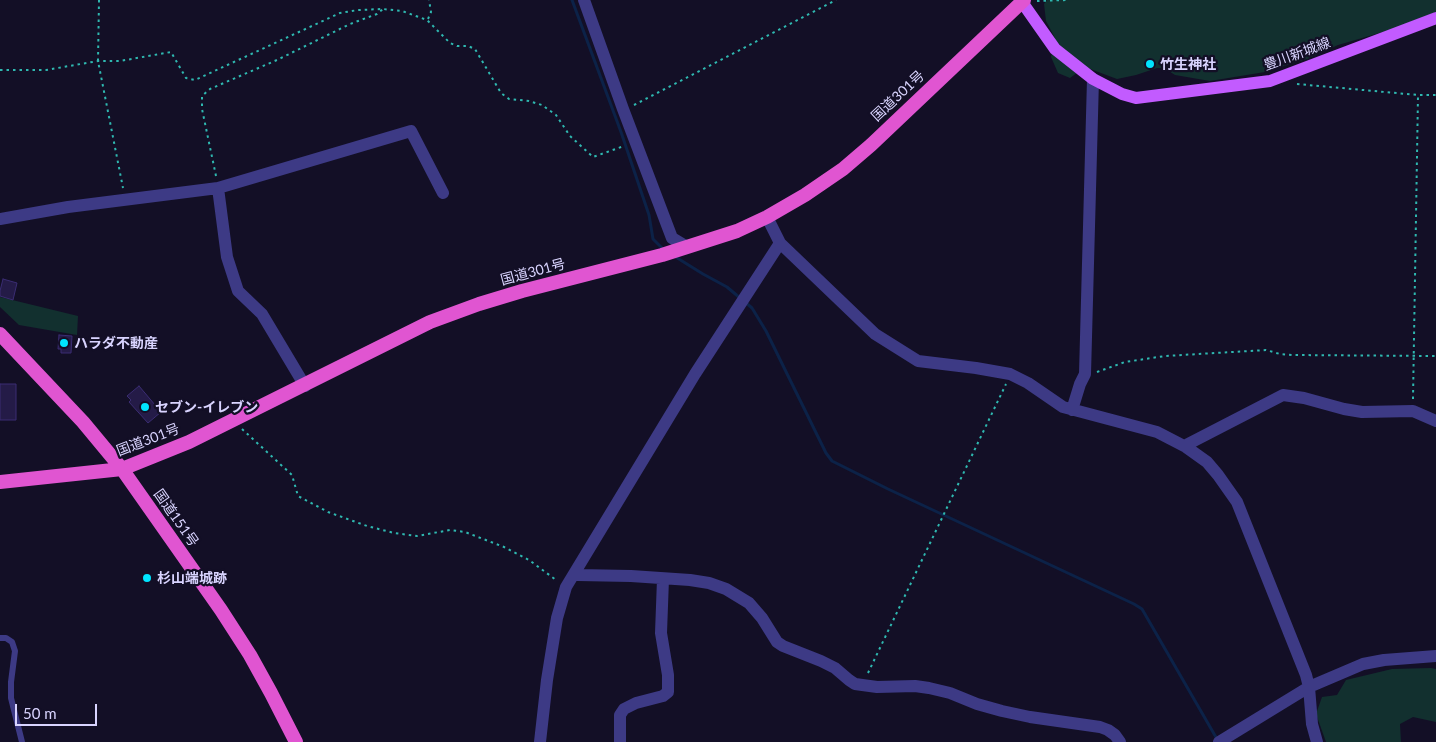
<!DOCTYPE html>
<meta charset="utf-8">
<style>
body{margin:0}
#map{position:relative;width:1436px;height:742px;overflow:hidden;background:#130f26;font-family:Lato,sans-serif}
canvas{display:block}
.scale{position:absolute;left:15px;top:704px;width:82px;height:22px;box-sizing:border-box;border:2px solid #d9d4ff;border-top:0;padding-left:6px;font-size:15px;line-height:18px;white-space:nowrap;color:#d9d4ff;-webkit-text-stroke:4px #130f26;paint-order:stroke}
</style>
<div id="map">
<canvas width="1436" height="742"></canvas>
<div class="scale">50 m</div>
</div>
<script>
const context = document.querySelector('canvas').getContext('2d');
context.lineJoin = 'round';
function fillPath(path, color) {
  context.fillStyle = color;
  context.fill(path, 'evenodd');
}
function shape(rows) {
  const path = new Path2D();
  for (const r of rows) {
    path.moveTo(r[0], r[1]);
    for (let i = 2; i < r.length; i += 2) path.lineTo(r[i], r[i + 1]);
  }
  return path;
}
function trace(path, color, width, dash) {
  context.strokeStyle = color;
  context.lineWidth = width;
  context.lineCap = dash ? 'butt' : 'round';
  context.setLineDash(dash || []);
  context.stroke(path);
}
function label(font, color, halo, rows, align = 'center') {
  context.font = font + ' Lato,"Noto Sans JP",sans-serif';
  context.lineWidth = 4.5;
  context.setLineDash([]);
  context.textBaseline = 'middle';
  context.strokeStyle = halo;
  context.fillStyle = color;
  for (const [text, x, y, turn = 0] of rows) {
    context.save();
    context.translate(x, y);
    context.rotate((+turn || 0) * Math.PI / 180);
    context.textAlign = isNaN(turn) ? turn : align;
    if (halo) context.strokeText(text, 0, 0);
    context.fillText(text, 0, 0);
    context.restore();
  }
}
fillPath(shape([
 [1047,0,1436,0,1436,12,1390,30,1338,45,1307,59,1265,72,1210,81,1175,75,1164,68,1157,68,1136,75,1117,79,1085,67,1070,78,1058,73,1051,57,1055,38,1046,21,1044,4],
 [0,297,78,316,77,335,19,325,0,307],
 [1431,668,1436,669,1436,722,1413,717,1400,724,1401,742,1326,742,1316,714,1322,697,1337,695,1346,680,1392,669]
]), '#12302f');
trace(shape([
 [572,0,621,132,649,215,653,239,664,250],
 [674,256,703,274,727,287,740,298],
 [745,302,752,308,766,331,826,453,832,461,888,489,1134,604,1142,609,1217,739]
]), '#0c2248', 3);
const building = shape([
 [3,279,17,283,13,300,0,296,0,291,3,279],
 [59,335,72,336,71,353,61,353,61,349,58,349,59,335],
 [0,384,16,384,16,420,0,420,0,384],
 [139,386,161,412,148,423,129,402,131,400,127,396,139,386]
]);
fillPath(building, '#241b47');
trace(building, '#3b2d73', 1);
trace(shape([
 [99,0,98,61,123,188],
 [1037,1,1067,0],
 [428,19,431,12,429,0],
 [0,70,46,70,98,61,120,61,171,52,186,78,195,80,340,13,358,10,383,9,402,11,427,20,450,43,457,46,468,46,475,49,501,93,509,99,529,101,542,105,556,115,570,136,593,157,624,146],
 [1297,84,1418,95,1436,95],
 [634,105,836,0],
 [216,176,202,109,202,96,210,89,277,60,350,24,377,14,383,9],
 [1097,372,1125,362,1165,356,1266,350,1280,354,1292,355,1436,356],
 [1413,399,1418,95],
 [242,429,292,475,298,496,328,512,367,526,394,533,417,536,450,530,465,532,504,547,529,560,556,580],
 [868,673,1006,384]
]), '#2fb8b0', 2, [2.5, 4]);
trace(shape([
 [0,638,6,638,12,642,15,651,11,682,11,698,22,742]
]), '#3d3a85', 6);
trace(shape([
 [584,0,623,109,672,238,687,247],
 [218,188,227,257,238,291,262,314,305,386],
 [767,217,780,243,875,334,918,361,976,368,1010,374,1028,383,1063,407,1157,432,1186,447,1207,462,1218,475,1237,502,1306,675,1309,687,1312,724,1317,742],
 [0,219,68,207,218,188,411,131,443,193],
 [1072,410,1080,384,1085,374,1093,79],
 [1186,447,1188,444,1283,395,1304,398,1344,409,1362,412,1413,411,1436,421],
 [574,574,578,575,631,576,690,580,709,583,726,589,749,603,762,618,777,642,783,646,821,661,835,668,849,680,855,684,877,687,915,686,929,688,950,693,977,704,1002,711,1030,717,1100,727,1108,730,1115,735,1120,742],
 [540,742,547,680,557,618,566,587,695,374,780,243],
 [620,742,620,715,624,709,636,703,663,696,668,692,668,675,661,633,663,579],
 [1219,742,1309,687,1363,664,1384,660,1436,656]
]), '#3d3a85', 12);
trace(shape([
 [1022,2,1055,49,1093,79,1122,94,1136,98,1270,81,1436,18]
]), '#c25bff', 12);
trace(shape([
 [0,334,83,422,122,469,221,610,250,655,271,693,296,742],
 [0,482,122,469,189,442,430,322,479,304,522,291,662,255,737,231,767,217,805,195,843,169,871,145,1024,0]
]), '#e055d1', 14);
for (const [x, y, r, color] of [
 [1150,64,5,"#00e5ff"],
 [64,343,5,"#00e5ff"],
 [145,407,5,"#00e5ff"],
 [147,578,5,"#00e5ff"]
]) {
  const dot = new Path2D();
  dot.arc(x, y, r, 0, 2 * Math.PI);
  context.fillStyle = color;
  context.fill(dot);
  trace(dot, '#130f26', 2);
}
label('14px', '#d9d4ff', '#130f26', [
 ["豊川新城線",1297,54,-20],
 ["国道301号",898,96,-43],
 ["国道301号",533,272,-15],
 ["国道301号",148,440,-21],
 ["国道151号",176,518,55]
]);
label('bold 14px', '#d9d4ff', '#130f26', [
 ["竹生神社",1160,64],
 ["ハラダ不動産",74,343],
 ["セブン-イレブン",155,407],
 ["杉山端城跡",157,578]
], 'left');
</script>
